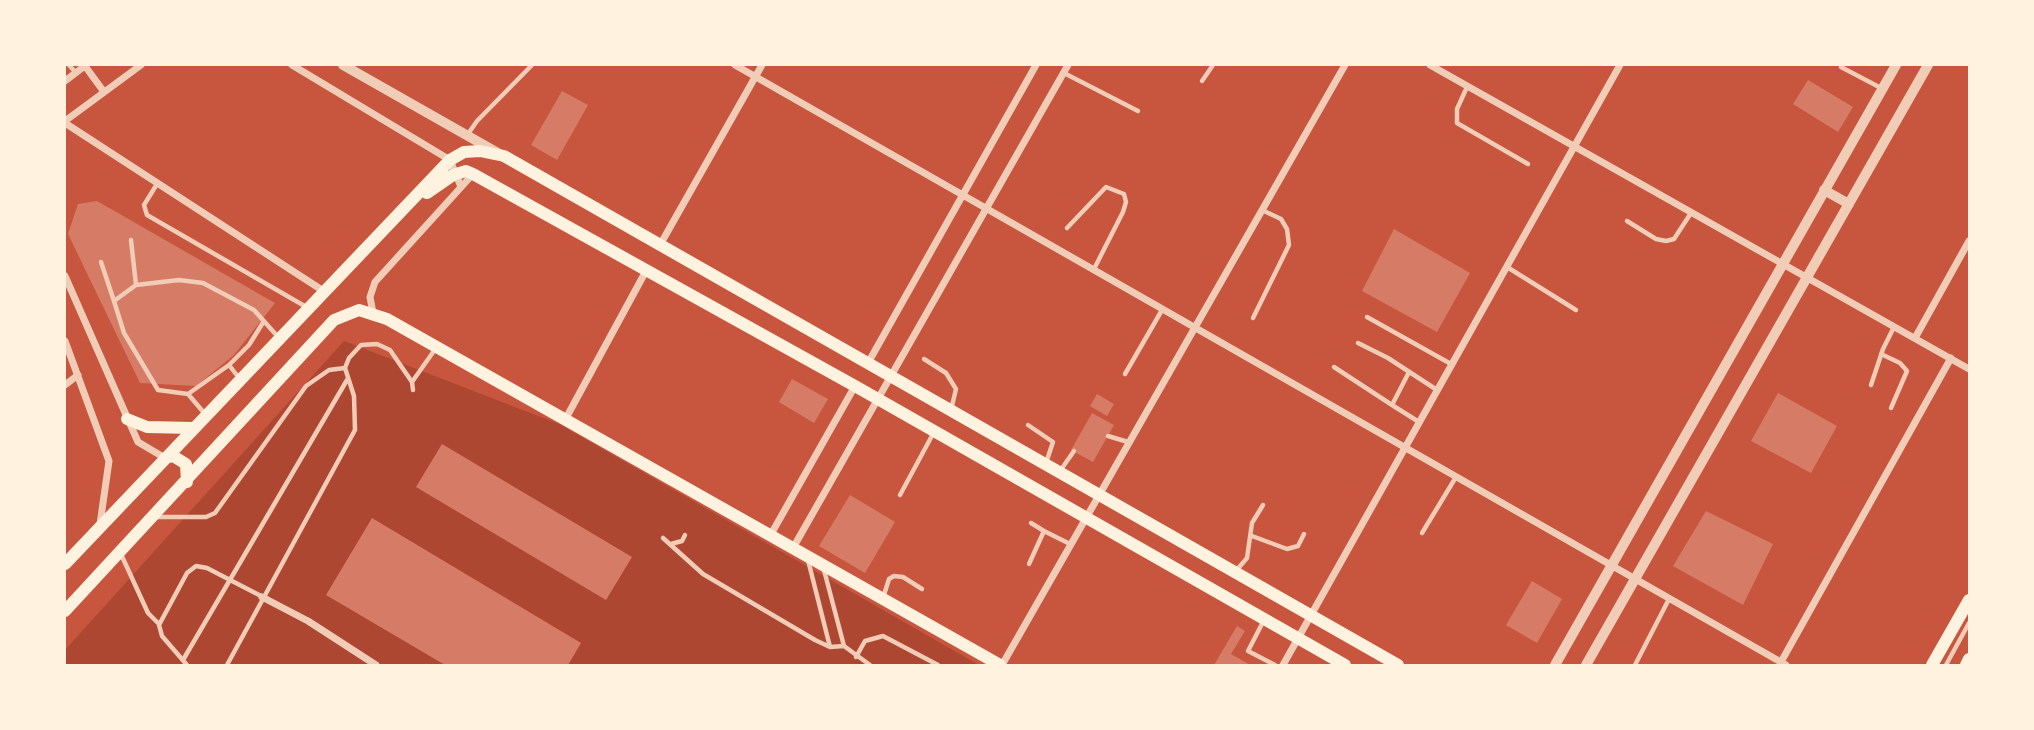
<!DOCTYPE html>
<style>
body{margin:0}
#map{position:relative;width:2034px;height:730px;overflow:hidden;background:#c8553d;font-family:"Nunito Sans",sans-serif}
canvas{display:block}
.frame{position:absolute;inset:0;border:66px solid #fff3e0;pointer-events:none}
</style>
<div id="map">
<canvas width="2034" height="730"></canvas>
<div class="frame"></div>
</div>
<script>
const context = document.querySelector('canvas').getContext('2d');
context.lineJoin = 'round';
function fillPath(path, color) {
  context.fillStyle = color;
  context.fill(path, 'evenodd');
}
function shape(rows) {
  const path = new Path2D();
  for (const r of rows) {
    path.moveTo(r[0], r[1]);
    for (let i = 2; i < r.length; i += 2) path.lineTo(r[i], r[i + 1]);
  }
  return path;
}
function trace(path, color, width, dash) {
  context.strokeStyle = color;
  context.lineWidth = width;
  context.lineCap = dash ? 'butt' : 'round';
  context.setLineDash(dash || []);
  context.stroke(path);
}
fillPath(shape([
 [344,341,559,424,979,665,65,665,65,650]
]), '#ae4732');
fillPath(shape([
 [1808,80,1853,107,1838,132,1793,104],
 [562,91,588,105,557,160,531,145],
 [97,201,275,303,234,355,196,386,140,383,68,234,78,204],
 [1394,229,1470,273,1437,332,1362,291],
 [792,379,828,399,814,423,779,402],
 [1778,393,1837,426,1811,473,1751,441],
 [1097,394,1114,404,1107,416,1090,406],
 [1092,413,1114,425,1093,462,1071,450],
 [442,444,632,557,606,600,416,487],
 [850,495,895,522,865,573,819,546],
 [1706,511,1773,544,1743,605,1673,566],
 [372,518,581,643,568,665,445,665,326,595],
 [1532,581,1562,599,1537,643,1506,625],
 [1237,626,1245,631,1231,654,1250,665,1214,665]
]), '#d67c66');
trace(shape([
 [69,65,76,73],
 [1841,67,1881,88],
 [1064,73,1138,111],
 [1202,81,1213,65],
 [1467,87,1457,109,1457,123,1528,164],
 [468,134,477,121,532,65],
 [157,184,144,205,147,215,308,308],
 [1627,221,1656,239,1666,241,1674,239,1691,213],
 [1067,228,1106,187,1124,194,1126,202,1123,212,1094,269],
 [131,240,136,285,114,301,124,333,158,390,188,394,205,414],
 [101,262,114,301],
 [1507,267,1576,310],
 [136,285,179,280,203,283,254,310,279,338],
 [1367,317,1451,364],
 [1253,318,1289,245,1287,229,1281,219,1262,210],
 [1358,343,1388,358,1437,390],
 [1881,354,1900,363,1907,371,1891,408],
 [924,359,946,373,956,389,951,410],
 [229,365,239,378],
 [1334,367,1392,405,1408,374],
 [1125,374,1162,310],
 [412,382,413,390],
 [1871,385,1883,349,1894,327],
 [188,394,229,365,249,345,264,321],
 [1392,405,1419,422],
 [1028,425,1053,442,1046,463],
 [1108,436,1128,442],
 [1060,471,1074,451],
 [900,495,934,432],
 [154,517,206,517,215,513,306,386,329,370,345,368],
 [1031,523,1044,531],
 [1422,533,1456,477],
 [1252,536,1287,549,1298,546,1304,534],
 [663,538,703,574,815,640,830,647,844,646],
 [671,544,682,541,685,535],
 [120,552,148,613,159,624],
 [808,560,830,647],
 [1029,564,1044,531,1070,544],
 [824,570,844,646,870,665],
 [1235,572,1247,558,1252,523,1263,505],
 [883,598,889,579,894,576,903,577,922,589],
 [1264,620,1248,651,1275,665],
 [856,657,865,641,883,636,938,665],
 [183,660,347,380],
 [187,665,162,636,159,625,187,573,196,566,207,568,261,596],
 [227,665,355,430,354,396,345,368,349,358,361,345,377,344,390,350,412,382,436,348],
 [1635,665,1669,599],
 [1946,665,1969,623]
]), '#f1ccb7', 4.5);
trace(shape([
 [292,65,450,160,461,187],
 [735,65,1786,665],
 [1430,65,1969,369],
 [85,66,104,92],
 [65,81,86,65],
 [65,121,141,65],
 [65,123,325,292],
 [660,245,762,65],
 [65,276,138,442,165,458],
 [373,313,370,297,375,282,473,174],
 [1915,338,1969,241],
 [65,341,109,461,100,524],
 [868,363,1036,65],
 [65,385,78,375],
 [565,420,647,269],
 [770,536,855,386],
 [793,548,1068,65],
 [262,597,308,621,376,665],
 [1781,662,1951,358],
 [1002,665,1345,65],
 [1283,665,1620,65]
]), '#f1ccb7', 7);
trace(shape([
 [343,65,498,153],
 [1824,190,1849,204],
 [1555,665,1896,65],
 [1586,665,1928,65]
]), '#f1ccb7', 10);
trace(shape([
 [427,193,453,175,466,171,473,174,855,386,1345,665],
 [127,419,147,427,193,428],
 [165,458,173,456,186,464,187,482],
 [65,564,450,160,464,152,480,151,504,156,1398,665],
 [65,611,334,320,359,310,387,319,1000,665]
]), '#fff3e0', 12);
trace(shape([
 [1932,665,1969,600],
 [1966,665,1969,659]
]), '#fff3e0', 12);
</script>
